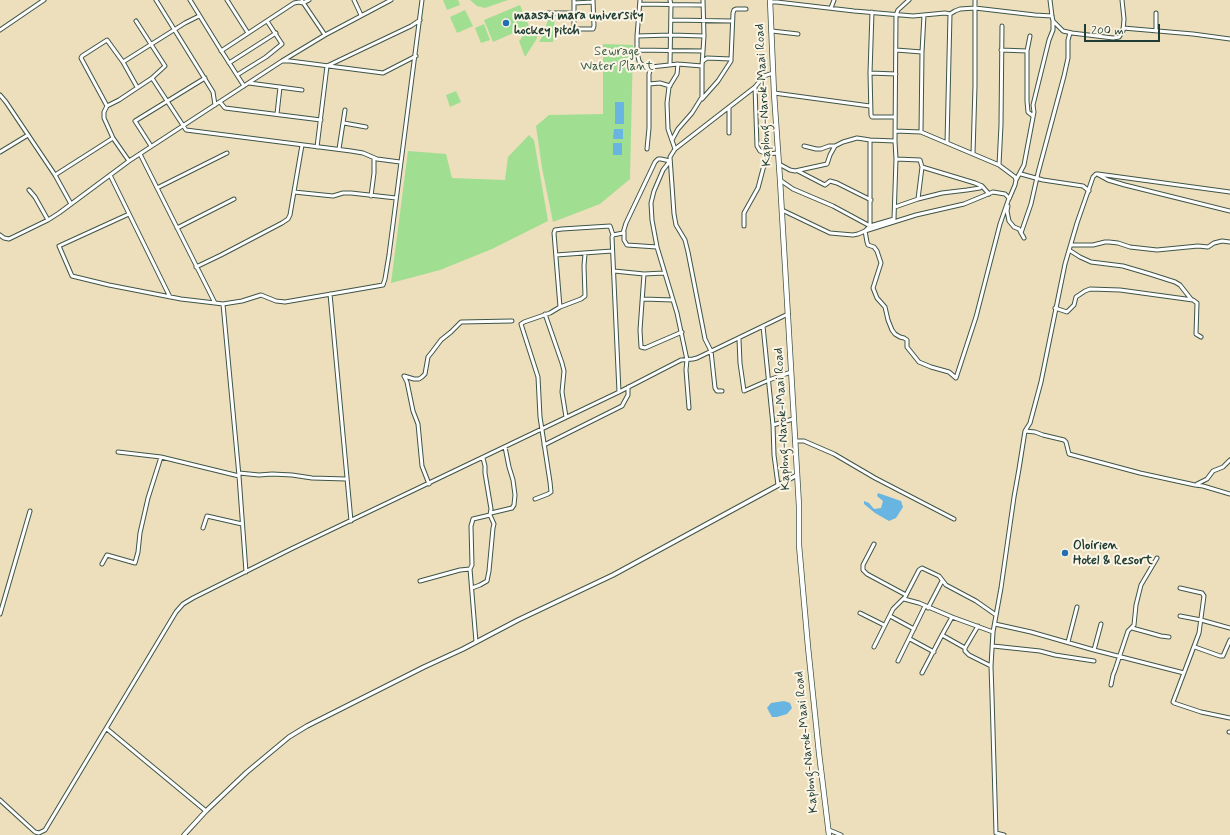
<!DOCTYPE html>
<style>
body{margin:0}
#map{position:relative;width:1230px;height:835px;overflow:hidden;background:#eddfbc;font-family:Mynerve,sans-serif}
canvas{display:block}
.scale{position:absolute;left:1084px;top:24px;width:76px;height:18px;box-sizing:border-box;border:2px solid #1f3d34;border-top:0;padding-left:5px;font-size:12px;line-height:14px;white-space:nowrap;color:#1f3d34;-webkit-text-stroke:3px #fcf5e5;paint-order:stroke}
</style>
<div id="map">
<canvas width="1230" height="835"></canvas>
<div class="scale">200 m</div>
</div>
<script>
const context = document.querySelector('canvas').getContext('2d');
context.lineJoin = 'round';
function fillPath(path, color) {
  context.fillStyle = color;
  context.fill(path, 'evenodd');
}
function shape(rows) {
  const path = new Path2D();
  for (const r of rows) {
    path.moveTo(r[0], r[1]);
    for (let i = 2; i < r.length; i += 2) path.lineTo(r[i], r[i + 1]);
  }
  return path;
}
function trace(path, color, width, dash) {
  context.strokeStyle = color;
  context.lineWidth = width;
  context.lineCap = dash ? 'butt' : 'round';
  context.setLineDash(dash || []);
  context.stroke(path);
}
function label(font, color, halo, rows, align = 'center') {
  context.font = font + ' Mynerve,sans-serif';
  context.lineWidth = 4;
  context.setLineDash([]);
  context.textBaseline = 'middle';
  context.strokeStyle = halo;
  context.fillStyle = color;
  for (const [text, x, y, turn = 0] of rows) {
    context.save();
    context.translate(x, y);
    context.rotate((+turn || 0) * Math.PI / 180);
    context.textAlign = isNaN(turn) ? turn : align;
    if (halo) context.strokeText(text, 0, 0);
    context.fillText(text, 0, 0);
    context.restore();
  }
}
fillPath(shape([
 [443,0,458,0,460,5,447,10],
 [470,0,508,0,485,8,477,6],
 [520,5,529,26,493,42,484,20],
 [465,10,473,26,457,33,450,17],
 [550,14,555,14,553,42,539,42,543,35],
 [484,24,490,40,481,43,475,28],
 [540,27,541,28,536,40,525,57,519,41,520,40,524,34],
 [603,44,633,45,630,179,600,204,553,222,542,168,536,126,549,115,603,114],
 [456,91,461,102,450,107,446,95],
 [529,135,534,140,548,221,492,249,440,270,391,283,408,151,446,154,452,178,505,180,508,157]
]), '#a0de92');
fillPath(shape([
 [615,102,624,102,624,124,615,124],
 [614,129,623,129,623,139,613,139],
 [613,143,622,143,622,155,613,155],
 [878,493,901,501,903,507,896,518,889,521,875,513,864,504,864,501,869,503,874,509,881,508,883,501,877,496],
 [784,701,790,703,792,708,787,714,777,717,772,717,767,708,771,703]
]), '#68b5e2');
const minor = shape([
 [156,0,213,92,215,105],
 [190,0,219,47,244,86],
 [227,0,248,33],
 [354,0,361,15],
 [574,0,574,28,577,29,593,29,594,26,593,0],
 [640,0,637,36,671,35,704,36],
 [1050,0,1052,16,1053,21,1063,31,1072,33,1113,38,1119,37,1123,31,1124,19,1122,0],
 [302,1,325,35],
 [770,2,777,2,854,11,913,16,945,13,950,14,955,11,960,9,975,8,1035,15,1052,16],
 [574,3,593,2],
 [640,4,703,5],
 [831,8,834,0],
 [872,12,870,73,871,115,872,117,895,117],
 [548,13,574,13],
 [671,20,732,21],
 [1123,28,1193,34,1230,39],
 [0,30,44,0],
 [772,31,798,34],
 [1156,31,1156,13],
 [637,36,637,52,639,61,641,64,650,68],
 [1030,36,1027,51,1027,101,1028,112,1033,116],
 [637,50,703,51],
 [896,50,922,52],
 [1001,50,1027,51],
 [221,51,294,3,299,2,303,3,309,0],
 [282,61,290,61,383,73,416,56],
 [703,61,707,58,731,59,733,13,734,10,736,9,746,9],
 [123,62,185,23,199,16],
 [229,63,276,33],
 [670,65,671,5,670,0],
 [870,73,896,74],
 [237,75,266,57,282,44,267,21],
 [152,78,186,130,351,151,363,153,377,159,400,162],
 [249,83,302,90],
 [649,84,660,83,670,86],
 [755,87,757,146,760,151,767,154,778,153],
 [774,93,870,106],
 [0,95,6,102,55,175,71,204],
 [702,99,718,81,731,61,731,59],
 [220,102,225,108,321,120],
 [107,106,81,58,82,56,107,40,123,62,137,87],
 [729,107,729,133],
 [277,114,280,87],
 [344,123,366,127],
 [895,131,921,132,999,165,1015,177,1016,180,1015,185,1009,199],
 [921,132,922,52,924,15],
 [672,140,678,129,692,113,702,97,702,66,704,36,703,0],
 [895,141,896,159],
 [947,143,950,14],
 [151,146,135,121,205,78],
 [804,146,816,149,821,149,829,146,835,146,843,142,857,138,870,140,895,141,896,15,898,10,909,0],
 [317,147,327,66,411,26,420,20],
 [339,149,345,110],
 [647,149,649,128,649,74,651,67,678,64,702,66],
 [675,149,668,129,667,103,669,87,677,74,678,64],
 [0,152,28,135],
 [140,154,215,303,223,304,242,301,261,295,276,301,285,302,383,285,385,279,389,255,422,0],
 [973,154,975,86,975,0],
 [129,161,113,138,104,118,104,112,107,106,119,100,152,78,165,66,136,21],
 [779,164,790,170,795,171,827,164,830,155,835,146],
 [999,165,1001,125,1002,26],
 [798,171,823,184,825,185,830,181,837,183,871,200],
 [1021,174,1043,180,1083,186,1089,191],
 [1097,174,1108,180,1125,185,1230,211],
 [55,175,113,138],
 [110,175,170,297],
 [780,180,793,189,833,206,870,226],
 [1016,180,1024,165,1034,112,1033,105,1049,40,1053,30,1053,21],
 [982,186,989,194],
 [157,188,227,153],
 [29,190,35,197,48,220],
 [294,192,333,196,343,193,351,193,396,198],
 [993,192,1005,194,1009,198,1000,224,976,317,956,378,949,372,931,367,919,362,907,347,907,340,904,338,900,337,895,334,892,330,888,320,885,307,877,298,873,288,881,263,877,251,874,247,868,245,867,242,865,231,916,215,964,204,993,192],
 [371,196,374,173,374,158],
 [918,199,942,193,967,190,980,188,982,186,975,183,922,167],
 [1008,206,1007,211,1009,221,1014,227,1019,229,1024,238],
 [782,210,830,233,853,235,858,234,865,231,870,226,894,219,896,159,920,160,922,167,918,199,895,207],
 [129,214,59,246,72,276,109,285,181,299,215,303],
 [744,226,744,213,758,188,763,169,765,163,769,158,769,155],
 [870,226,870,140],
 [177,228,234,199],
 [624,232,624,240,627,245,657,247],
 [1021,233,1031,204,1038,173,1064,76,1068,58,1068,40,1070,33],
 [0,235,4,238,9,239,48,220,59,213,129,161,282,61,325,35,391,0],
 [1071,245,1093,245,1105,242,1109,242,1118,243,1130,247,1157,250,1198,246,1208,247,1214,243,1222,241,1230,242],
 [1069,250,1080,257,1091,262,1123,266,1150,274,1175,282,1180,285,1191,299],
 [556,255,612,251],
 [196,267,221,255,282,223,288,219,290,215,302,145],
 [614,271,644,274,664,273],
 [644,274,640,330,641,347,645,348,682,332],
 [330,294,351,521],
 [643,299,673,300],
 [223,304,239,476,246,572],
 [560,307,554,233,555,230,562,229,610,226,613,235],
 [1055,308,1067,312,1074,305,1076,297,1085,291,1090,289,1120,290,1193,300,1197,303,1196,334,1201,337],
 [545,314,562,363,564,371,562,392,566,417],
 [763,326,773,425,774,455,778,485],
 [739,339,740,363,744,391,769,380,791,372],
 [722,391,717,391,715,388,711,351,705,339,688,252,685,240,676,225,674,214,670,157,675,149,755,87,764,76,773,73],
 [619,392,612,237,613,235,623,233,626,223,655,162,658,159,661,159,670,161,663,170,654,191,651,203,652,220,657,247,677,313,687,360,686,370,689,408],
 [773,425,793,419],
 [1025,431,1035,432,1043,435,1064,440,1066,442,1069,454,1140,473,1195,485,1203,486,1230,494],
 [795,441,804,441,834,454,875,478,954,519],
 [544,445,622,406,628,395,628,387],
 [118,452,161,457,239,476],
 [239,473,259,475,272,474,292,475,312,478,346,479],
 [429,484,422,466,418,424,413,411,407,382,404,376,414,379,419,379,422,377,425,374,428,357,432,352,441,340,451,332,461,322,512,321],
 [1197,484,1207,479,1213,471,1223,467,1230,460],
 [535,499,548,494,551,492,550,482,540,417,538,377,521,324,524,322,550,313,560,307,581,299,585,296,584,266,585,254],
 [491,513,512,508,514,505,515,495,513,480,509,467,505,447],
 [203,528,207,516,242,524],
 [874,544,863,565,863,570,867,574,906,595],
 [102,564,107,555,135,563,138,552,140,533,148,498,161,457],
 [420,581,460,570,470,569],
 [472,588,480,585,487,581,489,571,493,528,494,524,490,515],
 [1180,588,1202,593,1204,596,1199,633,1173,702,1174,703,1201,712,1230,718],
 [904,599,919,603,952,617,993,632],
 [928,608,942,581],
 [860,613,884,625],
 [0,614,30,511],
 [890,616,914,629],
 [1180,616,1201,620,1230,628],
 [995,624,1031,632,1094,650,1184,673],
 [1132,628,1161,636,1169,637],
 [942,635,952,617],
 [910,639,934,652],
 [476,642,470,569,472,565,471,526,473,519,490,515,491,509,485,473,485,466,483,458],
 [1068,642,1077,607],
 [993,646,1040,651,1055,655,1094,661],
 [874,647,893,609,905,597,919,570,922,568,939,576,946,585,976,601,996,615],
 [1195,647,1220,656,1223,656,1230,640],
 [965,648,978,626],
 [1094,650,1101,624],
 [898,661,925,606],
 [922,673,942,635,965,648,965,651,969,655,991,666],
 [1111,685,1113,675,1115,670,1128,631,1134,625,1136,605,1141,585,1157,558],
 [107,729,206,811],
 [1229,732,1230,732],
 [0,800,35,832,39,833,45,830,176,612,183,604,193,598,291,549,619,392,681,360,693,359,697,358,788,314],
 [829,830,841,835],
 [996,833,992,696,991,666,993,632,1001,588,1014,497,1019,469,1025,431,1030,423,1041,382,1065,264,1077,223,1093,177,1096,174,1098,174,1230,192],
 [996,833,1004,835]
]);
const tertiary = shape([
 [184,835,206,811,247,772,289,737,307,726,424,667,463,649,518,620,613,575,797,475]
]);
const trunk = shape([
 [770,0,774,93,780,180,799,506,799,545,808,647,819,753,829,835]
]);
trace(minor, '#3e5548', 5);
trace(tertiary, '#3e5548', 5.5);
trace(trunk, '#3e5548', 6);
trace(minor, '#fff', 3);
trace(tertiary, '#fff', 3.5);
trace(trunk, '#fff', 4.5);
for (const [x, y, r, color] of [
 [506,23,4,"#1f6fb2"],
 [1065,553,4,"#1f6fb2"]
]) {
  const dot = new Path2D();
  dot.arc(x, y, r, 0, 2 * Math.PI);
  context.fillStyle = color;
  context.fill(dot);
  trace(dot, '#fcf5e5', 1.5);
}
label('bold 13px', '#1f3d34', '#fcf5e5', [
 ["maasai mara university",514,16],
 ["hockey pitch",514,31],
 ["Oloirien",1073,546],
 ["Hotel & Resort",1073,561]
], 'left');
label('13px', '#395d47', '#fcf5e5', [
 ["Sewrage",617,52],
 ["Water Plant",617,67]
]);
label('13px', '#1f3d34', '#fcf5e5', [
 ["Kaplong-Narok-Maai Road",764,95,-93],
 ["Kaplong-Narok-Maai Road",783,419,-93],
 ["Kaplong-Narok-Maai Road",807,742,-96]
]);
</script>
